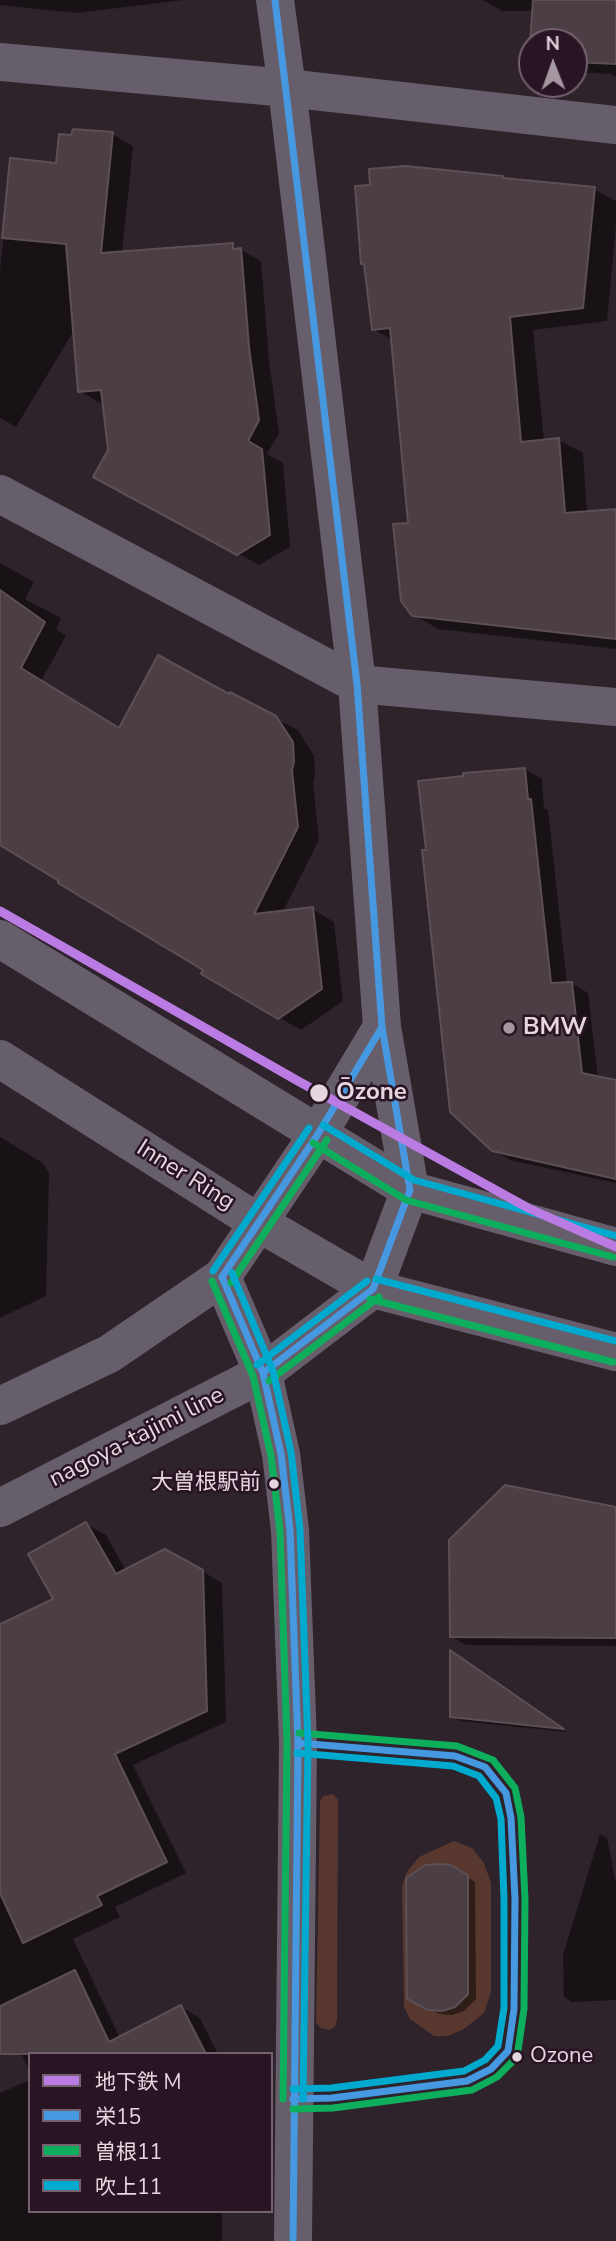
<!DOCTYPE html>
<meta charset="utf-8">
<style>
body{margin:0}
#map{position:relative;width:616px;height:2241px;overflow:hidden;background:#2e222b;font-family:"Nunito Sans","Noto Sans JP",sans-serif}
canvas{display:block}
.legend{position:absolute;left:28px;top:2052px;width:245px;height:161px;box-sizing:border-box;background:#291423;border:2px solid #74626f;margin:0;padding:9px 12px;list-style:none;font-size:21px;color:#e5d6e0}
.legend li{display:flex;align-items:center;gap:14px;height:35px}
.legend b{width:35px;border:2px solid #74626f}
.north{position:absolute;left:518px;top:28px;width:70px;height:70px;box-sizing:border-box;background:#291423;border:2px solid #74626f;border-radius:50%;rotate:359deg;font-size:19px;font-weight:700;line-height:28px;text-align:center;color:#e5d6e0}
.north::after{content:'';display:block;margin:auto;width:24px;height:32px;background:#a597a1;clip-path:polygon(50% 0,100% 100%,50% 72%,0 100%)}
</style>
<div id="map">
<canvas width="616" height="2241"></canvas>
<ul class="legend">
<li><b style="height:9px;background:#ba7be2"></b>地下鉄 M</li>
<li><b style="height:9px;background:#4699e1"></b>栄15</li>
<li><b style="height:9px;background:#0daf5c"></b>曽根11</li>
<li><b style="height:9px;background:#00a9ce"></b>吹上11</li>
</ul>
<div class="north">N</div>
</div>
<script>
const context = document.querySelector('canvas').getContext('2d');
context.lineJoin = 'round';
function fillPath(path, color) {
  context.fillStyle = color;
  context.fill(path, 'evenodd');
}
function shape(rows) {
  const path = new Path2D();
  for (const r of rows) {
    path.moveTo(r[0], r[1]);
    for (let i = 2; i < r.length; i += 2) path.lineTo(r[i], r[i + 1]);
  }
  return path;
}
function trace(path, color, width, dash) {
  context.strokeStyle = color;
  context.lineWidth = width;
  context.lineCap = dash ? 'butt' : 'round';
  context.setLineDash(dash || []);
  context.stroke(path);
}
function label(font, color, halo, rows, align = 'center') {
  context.font = font + ' "Nunito Sans","Noto Sans JP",sans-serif';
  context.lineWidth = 5;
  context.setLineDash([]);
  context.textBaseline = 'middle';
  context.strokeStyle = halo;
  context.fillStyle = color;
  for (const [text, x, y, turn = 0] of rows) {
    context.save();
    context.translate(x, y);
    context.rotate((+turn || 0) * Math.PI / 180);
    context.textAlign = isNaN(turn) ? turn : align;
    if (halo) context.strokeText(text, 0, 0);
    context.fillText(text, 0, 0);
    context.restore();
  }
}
fillPath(shape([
 [333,1794,338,1800,337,2020,335,2027,329,2030,321,2028,316,2023,320,1801,323,1796],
 [454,1841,472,1848,484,1863,491,1883,491,1992,484,2013,464,2029,448,2036,434,2036,410,2019,404,2007,402,1887,406,1873,419,1857]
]), '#58372e');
fillPath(shape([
 [0,0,183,0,77,13,0,5],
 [483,0,616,0,616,77,611,74,574,72,574,42,532,42,534,11,502,11],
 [112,134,133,146,122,253,232,245,261,261,269,361,279,433,267,454,283,463,290,547,259,565,116,488,104,403,100,403,80,391,73,332,16,427,0,418,0,270,12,160,58,165],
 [240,255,243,255,251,356,248,357],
 [502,178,508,181,594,189,616,201,616,224,607,321,533,330,544,441,558,440,583,453,587,513,616,511,616,649,438,629,413,614,410,525,393,340,373,329],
 [0,563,34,582,25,599,61,618,56,629,66,636,41,681,120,729,230,696,298,730,314,756,315,775,313,783,319,840,282,913,312,909,334,922,343,1001,301,1030,203,974,206,970,0,843],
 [525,769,542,779,544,808,548,810,567,984,571,983,588,993,598,1078,616,1082,616,1183,510,1160,493,1150],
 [0,1137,43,1163,49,1173,46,1296,0,1318],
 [616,1509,616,1646,466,1645,451,1636],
 [86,1524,106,1535,126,1571,202,1571,222,1583,226,1722,133,1765,186,1873,115,1907,120,1917,73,1939,120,2038,181,2007,200,2018,218,2054,30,2054,30,2072,0,2009,0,1626,55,1599],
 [458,1657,567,1732,460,1721,452,1716],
 [600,1834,607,1838,616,1884,616,2000,572,2002,564,1997,563,1955],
 [450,1867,475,1882,476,1999,464,2011,452,2015,439,2014,409,1998],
 [30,2080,30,2211,222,2211,222,2241,0,2241,0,2093]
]), '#0007');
const building = shape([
 [533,0,616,0,616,64,574,62,574,42,532,42,532,59,529,59,533,0],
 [73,129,113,132,101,253,233,243,233,249,241,248,249,348,259,420,248,441,262,449,270,535,237,555,93,477,108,450,101,390,78,392,66,244,2,238,10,158,56,163,59,134,71,135,73,129],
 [406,166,503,176,503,178,595,187,583,308,510,317,521,442,559,438,565,513,616,509,616,639,412,616,401,601,393,524,408,523,390,328,372,330,364,264,361,264,355,186,370,185,369,169,406,166],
 [0,590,45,622,21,668,119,728,158,655,229,694,230,692,276,716,293,742,294,762,292,770,298,827,254,914,313,907,322,989,278,1019,201,974,203,970,58,883,59,881,0,845,0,590],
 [525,768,528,799,531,799,551,983,572,982,582,1073,616,1080,616,1179,492,1151,450,1112,422,850,426,850,418,781,463,776,463,773,525,768],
 [505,1485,616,1507,616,1638,450,1637,449,1540,505,1485],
 [86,1522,116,1574,165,1549,203,1570,207,1711,115,1754,167,1862,97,1896,102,1905,23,1943,0,1893,0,1624,53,1599,28,1554,86,1522],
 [450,1650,564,1729,450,1717,450,1650],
 [440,1864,451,1865,468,1875,468,1994,455,2007,442,2011,428,2010,407,1999,406,1878,425,1865,440,1864],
 [75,1970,109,2042,181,2005,206,2054,0,2054,0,2006,75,1970]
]);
fillPath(building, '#4b3e44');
trace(building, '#5c5055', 2);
trace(shape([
 [275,0,287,88,357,684,382,1027,410,1190,373,1289],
 [0,62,287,88,616,125],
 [0,494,357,684,616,707],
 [318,1134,382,1027],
 [222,1277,263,1373,281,1454,290,1530,298,1743,293,2241]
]), '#675e6c', 38);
trace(shape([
 [0,939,410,1190,616,1247],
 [0,1059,259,1223,373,1289,616,1352],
 [0,1406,109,1354,222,1277,318,1134],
 [0,1508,263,1373,373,1289]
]), '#665e6b', 38);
trace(shape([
 [222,1277,318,1134,382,1027,357,684,275,0],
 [222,1277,263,1373,281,1454,290,1530,298,1743,293,2241],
 [373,1289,410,1190,382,1027,380,1000],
 [263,1373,373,1289],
 [293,2099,332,2098,467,2081,491,2069,508,2051,514,2009,515,1899,511,1818,506,1793,485,1767,455,1756,298,1743]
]), '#4699e1', 7);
trace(shape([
 [313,1143,406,1200,613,1257],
 [212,1281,253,1376,271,1456,280,1531,287,1743,283,2099],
 [231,1283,327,1140],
 [370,1299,613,1362],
 [269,1381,379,1297],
 [293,2109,333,2108,472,2090,497,2077,517,2057,524,2009,525,1899,521,1817,515,1788,493,1760,457,1746,299,1733]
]), '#0daf5c', 7);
trace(shape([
 [323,1125,414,1180,616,1236],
 [213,1271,309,1128],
 [232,1273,273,1371,291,1452,300,1529,308,1743,303,2099],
 [376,1279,616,1341],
 [257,1365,367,1281],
 [293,2089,331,2088,464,2071,485,2060,498,2046,504,2008,504,1899,501,1819,496,1798,479,1776,453,1766,297,1753]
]), '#00a9ce', 7);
trace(shape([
 [0,911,298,1081,530,1209,616,1247]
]), '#ba7be2', 9);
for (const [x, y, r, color] of [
 [509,1028,7,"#a597a1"],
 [319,1093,10,"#e5d6e0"],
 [274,1484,6,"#e5d6e0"],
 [517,2057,6,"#e5d6e0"]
]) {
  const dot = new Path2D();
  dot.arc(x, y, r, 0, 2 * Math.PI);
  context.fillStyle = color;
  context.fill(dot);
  trace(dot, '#291423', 2.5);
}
label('22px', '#e5d6e0', '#291423', [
 ["大曽根駅前",261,1484],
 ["Ozone",530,2057,"left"]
], 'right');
label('bold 24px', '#e5d6e0', '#291423', [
 ["BMW",523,1028]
], 'left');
label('bold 24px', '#e5d6e0', '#291423', [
 ["Ōzone",336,1093]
], 'left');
label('24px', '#e5d6e0', '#291423', [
 ["Inner Ring",185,1176,32],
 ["nagoya-tajimi line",137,1438,-27]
]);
</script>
